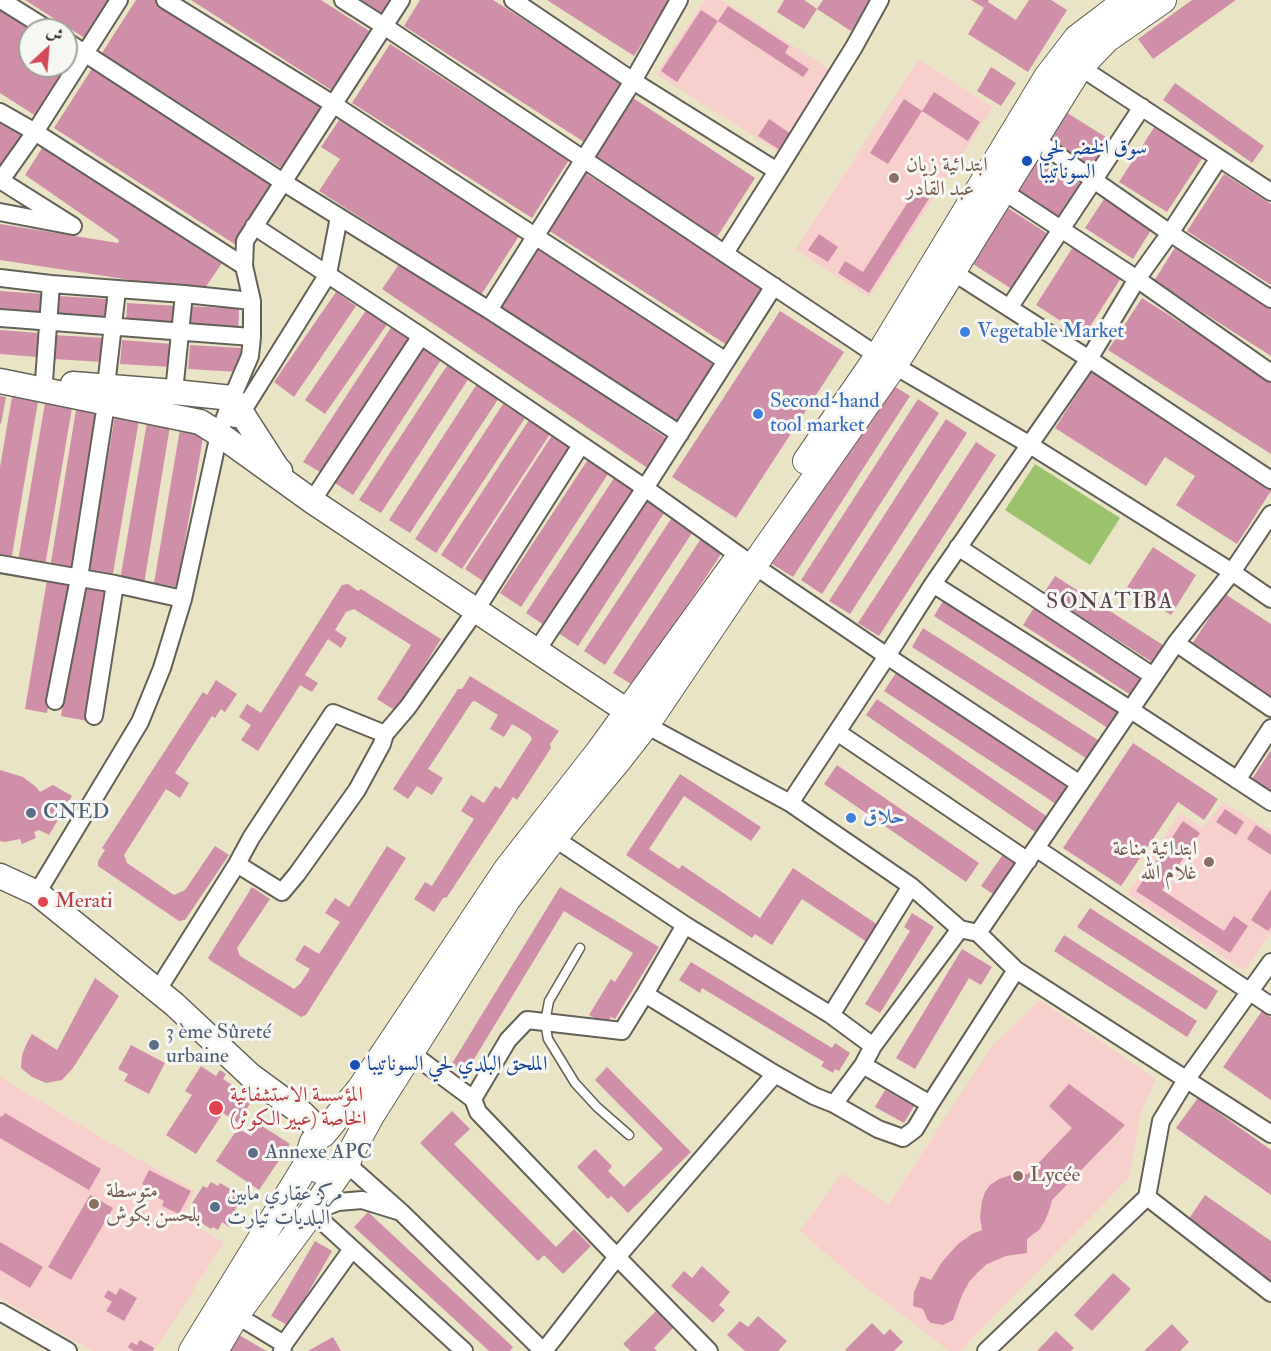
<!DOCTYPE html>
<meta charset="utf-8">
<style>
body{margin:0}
#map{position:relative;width:1271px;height:1351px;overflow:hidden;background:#eae4c7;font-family:"IM FELL Double Pica",Amiri,serif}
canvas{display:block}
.north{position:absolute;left:18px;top:18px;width:60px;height:60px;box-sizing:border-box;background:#f6f6f2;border:2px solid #9f9f9c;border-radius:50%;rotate:26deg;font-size:16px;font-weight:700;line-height:24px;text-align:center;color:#1c1c1c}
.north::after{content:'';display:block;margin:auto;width:21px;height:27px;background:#d1495b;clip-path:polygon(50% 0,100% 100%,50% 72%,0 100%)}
</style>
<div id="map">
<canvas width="1271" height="1351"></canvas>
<div class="north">ش</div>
</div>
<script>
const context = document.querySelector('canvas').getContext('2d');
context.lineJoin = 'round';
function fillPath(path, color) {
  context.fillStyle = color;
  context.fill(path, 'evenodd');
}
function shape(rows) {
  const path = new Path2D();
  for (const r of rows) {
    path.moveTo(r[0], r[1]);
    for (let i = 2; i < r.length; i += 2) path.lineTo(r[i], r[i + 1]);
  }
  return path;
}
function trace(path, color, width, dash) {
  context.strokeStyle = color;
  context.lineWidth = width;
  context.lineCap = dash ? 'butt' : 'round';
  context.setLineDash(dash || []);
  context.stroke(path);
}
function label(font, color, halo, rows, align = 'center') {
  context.font = font + ' "IM FELL Double Pica",Amiri,serif';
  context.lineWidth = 6;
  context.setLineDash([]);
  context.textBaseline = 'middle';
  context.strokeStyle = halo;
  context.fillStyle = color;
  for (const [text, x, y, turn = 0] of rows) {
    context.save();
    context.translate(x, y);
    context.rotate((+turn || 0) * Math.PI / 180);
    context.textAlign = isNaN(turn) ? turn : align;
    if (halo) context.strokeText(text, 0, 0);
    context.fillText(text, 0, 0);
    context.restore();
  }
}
fillPath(shape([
 [704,0,722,0,835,73,783,155,656,74],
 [919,59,993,107,869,297,795,250],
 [1223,802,1271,831,1271,933,1244,971,1127,894,1180,813,1203,828],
 [1040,1000,1156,1079,1141,1112,1129,1178,960,1351,949,1351,852,1276,800,1231,842,1173,888,1205,993,1045],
 [0,1077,117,1147,195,1191,183,1216,224,1243,154,1351,92,1351,0,1298]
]), '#f7d0cd');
fillPath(shape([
 [1035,464,1120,518,1090,565,1005,510]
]), '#9dc26d');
fillPath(shape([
 [25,0,114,0,88,40],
 [136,0,155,0,325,109,286,171,102,53],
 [191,0,321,0,371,32,333,91],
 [361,0,393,0,384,14],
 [420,0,493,0,621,82,584,142,404,26],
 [547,0,670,0,634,56],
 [784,0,804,0,817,9,804,29,777,12],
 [823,0,871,0,851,31,817,9],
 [971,0,989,0,988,2,1016,20,1029,0,1051,0,1067,10,1028,72,968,34,984,8],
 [1192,0,1236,0,1153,59,1138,39],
 [728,6,789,46,785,53,809,69,803,77,718,21],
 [0,9,30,29,30,66,66,66,66,52,77,59,39,118,0,93],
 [701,10,718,21,677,82,661,71],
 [390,44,569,160,532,218,352,103],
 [93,67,275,183,236,245,54,128],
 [991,67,1016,83,1001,106,977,91],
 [1175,83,1264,146,1252,163,1163,100],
 [934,92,980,122,968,141,922,111,888,164,870,153,904,99,922,111],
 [633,98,755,178,717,237,594,156],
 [1064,111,1109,139,1092,167,1047,138],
 [341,117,521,233,481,295,319,191,340,159,321,147],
 [769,119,791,134,780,150,758,136],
 [0,122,22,136,1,168,0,167],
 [1155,126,1203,157,1167,212,1119,182],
 [44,145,224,260,203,291,0,260,0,224,118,243,119,240,25,175],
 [1033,154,1082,185,1060,220,1011,189],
 [585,173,764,288,727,345,548,230],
 [1224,174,1271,204,1271,285,1187,231],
 [917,188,930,197,869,293,838,273,845,261,863,272],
 [1104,199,1151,230,1133,259,1085,228],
 [1003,205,1048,234,1013,290,967,260],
 [819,234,838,247,828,262,808,250],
 [1176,246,1271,306,1271,356,1154,281],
 [1073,247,1121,278,1084,336,1036,305],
 [537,249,719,366,681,424,499,307],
 [402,260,669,440,649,469,382,289],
 [0,291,44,294,43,317,0,315],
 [336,292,356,306,294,397,274,382],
 [57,296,108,299,107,324,56,320],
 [1142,298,1271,380,1271,454,1108,350],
 [127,303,178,306,177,330,126,326],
 [188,306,239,309,238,333,187,330],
 [367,309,388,323,325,414,305,400],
 [780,311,844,352,736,518,672,477],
 [392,326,413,340,325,475,303,462],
 [0,330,39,333,37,357,0,354],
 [54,335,105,338,104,362,53,359],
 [122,340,173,344,171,367,120,364],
 [190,345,241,348,239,372,188,369],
 [420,346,441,360,353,495,332,481],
 [448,364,469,378,381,513,359,500],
 [1094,368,1271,482,1271,491,1237,544,1176,505,1195,476,1165,457,1146,486,1055,428],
 [889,383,910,396,793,577,772,564],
 [477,384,499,398,410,533,389,520],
 [0,396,6,397,1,424,0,423],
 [12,397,38,402,11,561,0,559,0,467],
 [918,399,939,413,822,594,801,580],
 [45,403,72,408,45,566,18,561],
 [503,404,525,418,436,553,415,539],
 [76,410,101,414,75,572,50,568],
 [115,416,139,420,112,579,88,574],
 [946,419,967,433,850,614,829,601],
 [529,420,550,434,462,569,441,555],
 [147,422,170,426,144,584,120,580],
 [180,429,204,432,177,587,154,583],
 [553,434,574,448,486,583,465,569],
 [976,442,996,455,879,636,858,623],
 [589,458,610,471,521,607,500,593],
 [614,478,635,491,547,627,526,613],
 [645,496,666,510,578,646,557,632],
 [673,516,694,530,605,665,584,651],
 [702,537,723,551,634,686,613,673],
 [1153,547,1196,575,1171,615,1127,587],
 [1055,576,1166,647,1155,664,1044,593],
 [47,580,69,584,47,713,25,709],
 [348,584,358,591,361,589,441,639,396,711,377,699,411,645,354,609,346,612,335,630,347,638,341,648,328,639,305,675,318,683,312,692,300,685,258,751,241,740,251,725,239,717,247,704,261,713,342,585],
 [83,585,109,590,87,721,61,716],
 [1225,594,1271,624,1271,705,1188,650],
 [945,598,1123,712,1111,730,934,616],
 [1035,606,1147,677,1134,697,1023,625],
 [923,628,1101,742,1089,760,912,647],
 [898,670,1073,786,1059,806,884,691],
 [470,676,559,731,550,744,551,748,517,800,513,797,447,897,443,898,434,912,414,899,425,882,432,886,474,819,461,811,471,795,484,803,495,786,500,789,532,739,529,734,512,724,504,737,490,729,498,715,475,701,472,702,428,769,443,778,432,795,417,786,408,799,393,789,458,689,462,689],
 [216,680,237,694,225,712,221,709,215,718,212,716,175,773,189,783,180,798,166,789,124,855,127,863,174,895,185,890,215,846,229,855,185,920,179,921,98,866,98,861,105,850,102,848,203,692,207,695],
 [877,699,1052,820,1041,836,866,715],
 [1133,743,1218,799,1204,820,1178,802,1121,886,1063,848],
 [1271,750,1271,800,1248,785],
 [837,765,979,863,966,882,824,784],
 [0,770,23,777,35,786,40,792,53,785,72,796,49,835,39,830,34,832,36,838,22,844,20,839,5,842,0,841],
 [680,774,761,827,751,841,684,796,649,849,679,869,682,865,760,918,793,868,878,925,867,942,802,899,772,945,755,934,752,938,626,855],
 [1225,809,1244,822,1236,835,1216,822],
 [1183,821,1200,833,1162,890,1224,931,1234,916,1248,926,1230,953,1136,891],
 [1256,825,1271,835,1271,855,1247,839],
 [387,846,406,858,306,1015,301,1017,211,961,208,958,252,887,270,899,237,948,240,956,294,989,300,984,310,969,295,960,304,945,319,954,340,922,325,913,335,898,349,907],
 [1004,853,1022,865,999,898,981,886],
 [560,887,659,947,615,1019,611,1017,606,1025,589,1015,611,979,615,982,633,953,564,911,465,1074,451,1065],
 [1271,889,1271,927,1268,931,1251,920],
 [1090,908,1218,991,1206,1010,1077,927],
 [912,913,934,927,880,1013,865,1004,910,931,904,927],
 [1064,935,1197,1021,1187,1037,1054,951],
 [962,949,992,967,981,985,969,978,915,1069,896,1058],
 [691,962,832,1048,835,1043,850,1053,839,1071,835,1069,833,1073,821,1066,824,1062,702,988,700,993,679,980],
 [95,978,119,996,73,1068,62,1080,46,1083,32,1077,21,1068,22,1055,26,1045,32,1034,57,1050],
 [1262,1011,1271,1017,1271,1100,1223,1067],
 [131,1045,165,1063,149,1094,124,1081,128,1074,118,1069],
 [201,1066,216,1076,220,1070,226,1074,223,1079,235,1087,233,1090,251,1102,238,1123,223,1113,196,1154,166,1135,192,1095,185,1091],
 [607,1067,691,1152,628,1213,611,1196,608,1199,577,1167,595,1149,612,1166,608,1171,624,1187,663,1149,595,1080],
 [1069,1084,1125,1125,1052,1200,1050,1208,1045,1221,1039,1230,1027,1239,1027,1253,1006,1256,987,1264,978,1272,969,1282,962,1295,953,1320,943,1325,931,1323,927,1319,923,1309,913,1306,914,1292,921,1276,931,1280,942,1262,958,1244,972,1234,982,1230,980,1217,982,1201,985,1192,990,1185,999,1179,1011,1175,1028,1174,1072,1128,1049,1106],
 [885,1090,914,1106,904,1123,875,1107],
 [1198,1098,1271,1150,1271,1195,1176,1128],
 [452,1111,470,1129,454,1144,556,1247,574,1229,591,1246,563,1274,544,1255,538,1261,420,1143],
 [5,1113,101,1169,89,1190,0,1138,0,1116,2,1117],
 [259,1124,290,1144,259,1190,216,1161,238,1128,251,1136],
 [149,1170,191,1191,179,1214,162,1206,164,1201,149,1193,151,1189,142,1184],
 [211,1182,218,1186,220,1183,237,1193,234,1197,240,1201,235,1210,238,1212,229,1227,222,1222,218,1230,213,1227,211,1229,195,1219,198,1216,191,1211,195,1204,192,1203,203,1186,207,1188],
 [90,1195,113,1208,71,1280,48,1267],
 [1205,1195,1271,1241,1271,1283,1186,1223],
 [368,1212,513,1347,510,1351,489,1351,354,1227],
 [315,1241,332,1251,289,1326,271,1316],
 [0,1242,43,1267,30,1288,0,1270],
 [702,1266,730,1292,719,1305,725,1310,713,1323,671,1286,684,1271,692,1278],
 [1113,1273,1131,1289,1092,1331,1074,1315],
 [120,1288,137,1298,124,1321,106,1311,112,1302,104,1297,108,1290,116,1295],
 [657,1310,674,1327,654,1348,657,1351,631,1351,623,1344],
 [758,1316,787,1341,778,1351,745,1351,727,1335,740,1321,748,1327],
 [872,1323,884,1335,890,1329,903,1342,894,1351,847,1351,845,1350],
 [1172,1324,1189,1342,1180,1351,1144,1351],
 [1056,1331,1074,1348,1071,1351,1037,1351],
 [236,1333,266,1351,225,1351],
 [333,1337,341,1351,308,1351],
 [140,1340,154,1348,153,1351,134,1351,128,1347,131,1342,137,1345]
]), '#cf8fa8');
const lane = shape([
 [580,948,549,1001,545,1022,548,1039,575,1083,597,1107,629,1135]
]);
const street = shape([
 [1,0,49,30],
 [165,0,333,104,726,361],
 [343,0,384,26,878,356,1030,445,1232,572,1271,599],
 [513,0,633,81,777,171,725,253],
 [66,41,283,182,489,310,680,434],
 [1080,67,1271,192],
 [0,112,35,132,244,266],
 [1036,140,1170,233,1271,299],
 [777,171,854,47,880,0],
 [0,180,73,226,0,212],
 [1,180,35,132,119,0],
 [1003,191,1137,279,1271,373],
 [254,226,421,336,645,488,740,556,887,656,1080,784],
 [953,272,1089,359,1271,480],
 [0,278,51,284,184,294,252,301,244,266,245,241,401,0],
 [1009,308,1142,107],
 [489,310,633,81,679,0],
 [0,318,252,337],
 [44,381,51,284],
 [106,386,117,290],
 [174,392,184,294],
 [235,419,242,412,328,274,339,217],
 [312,501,421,336],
 [958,547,1153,676],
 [0,564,115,584,183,599],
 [933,584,1131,710,1271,802],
 [1176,643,1271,708],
 [537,650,645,488,774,286],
 [55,701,79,578,106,404],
 [94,716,115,584],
 [646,725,790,803,911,886,960,929,978,933,1016,970,1271,1134],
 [837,732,1028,861],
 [1237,780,1271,728],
 [790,803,887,656,933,584,1089,359,1137,279,1170,233,1219,158],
 [554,838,685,925,831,1015,873,1046],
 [1036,848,1271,1006],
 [237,864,282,892,297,874,357,790,382,744,385,734,408,707,476,610,581,445],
 [37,893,140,722,162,668,183,599,219,434,232,398,250,356,252,337,252,301],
 [978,933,1176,643,1232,572,1271,514],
 [157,991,237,864,251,838,333,713,385,734],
 [645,994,685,925],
 [831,1015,911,886],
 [403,1047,473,1099,478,1112,617,1257,709,1351],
 [863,1065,930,1104],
 [473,1099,508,1040,527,1020,622,1031,645,994,775,1074,814,1096,834,1104,863,1065,873,1046,960,929],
 [834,1104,878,1129,903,1138,915,1129,930,1104,1016,970],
 [347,1164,401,1212,543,1351],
 [1147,1197,1271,1293],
 [401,1212,362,1200,338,1202,312,1212,464,1351],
 [0,1312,68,1351],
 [236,1315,284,1344],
 [282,1351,284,1344,352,1249],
 [544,1351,617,1257,775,1074],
 [986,1351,1147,1197,1161,1121,1186,1080,1271,962]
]);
const secondary = shape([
 [0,381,200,422,219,434,312,501,645,723],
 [73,384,174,392,232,398,277,468,280,471],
 [0,876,37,893,174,1004,251,1076,303,1114,323,1134]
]);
const primary = shape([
 [806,461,878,356,1047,77,1077,38,1127,0],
 [340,1171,328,1174,317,1169,312,1165,309,1154,313,1142,317,1137,323,1134,360,1089,507,869,600,750,737,560],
 [192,1351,310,1159],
 [215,1351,236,1315,312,1212,340,1171,347,1164,350,1154,372,1114,507,900,554,838,617,762,646,725,754,565,895,364,1080,67,1107,39,1163,0]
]);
trace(lane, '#646258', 11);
trace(street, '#646258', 20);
trace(secondary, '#646258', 27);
trace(primary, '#646258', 28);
trace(lane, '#fff', 8);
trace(street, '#fff', 16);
trace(secondary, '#fff', 24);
trace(primary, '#fff', 26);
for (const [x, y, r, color] of [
 [1027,161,6,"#1a4fb4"],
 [894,178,6,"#8d6e63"],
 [965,332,6,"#3f7fe0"],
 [758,414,6,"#3f7fe0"],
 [31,813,6,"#5c6f8a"],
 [851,818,6,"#3f7fe0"],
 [1209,862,6,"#8d6e63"],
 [43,902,6,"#e0444e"],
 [154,1045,6,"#5c6f8a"],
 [355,1065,6,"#1a4fb4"],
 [216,1108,8,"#e0444e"],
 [253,1153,6,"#5c6f8a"],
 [1018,1176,6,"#8d6e63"],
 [94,1204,6,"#8d6e63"],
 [215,1207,6,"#5c6f8a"]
]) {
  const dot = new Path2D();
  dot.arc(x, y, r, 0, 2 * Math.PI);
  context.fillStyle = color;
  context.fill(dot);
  trace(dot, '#f6f6f2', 2);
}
label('21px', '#164399', '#f6f6f2', [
 ["سوق الخضر لحي",1039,149],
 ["السوناتيبا",1039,173],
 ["الملحق البلدي لحي السوناتيبا",367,1065]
], 'left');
label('21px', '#785e54', '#f6f6f2', [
 ["ابتدائية زيان",906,166],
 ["عبد القادر",906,190],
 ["ابتدائية مناعة",1197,850,"right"],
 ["غلام الله",1197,874,"right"],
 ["Lycée",1030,1176],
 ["متوسطة",106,1192],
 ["بلحسن بكوش",106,1216]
], 'left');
label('21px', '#366cbe', '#f6f6f2', [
 ["Vegetable Market",977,332],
 ["Second-hand",770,402],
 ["tool market",770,426],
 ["حلاق",863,818]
], 'left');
label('21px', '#4e5e75', '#f6f6f2', [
 ["CNED",43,813],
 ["3 ème Sûreté",166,1033],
 ["urbaine",166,1057],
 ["Annexe APC",265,1153],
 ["مركز عقاري مابين",227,1195],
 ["البلديات تيارت",227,1219]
], 'left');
label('21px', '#be3a42', '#f6f6f2', [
 ["Merati",55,902],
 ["المؤسسة الاستشفائية",230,1096],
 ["الخاصة (عبير الكوثر)",230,1120]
], 'left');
context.letterSpacing = '1.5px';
label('22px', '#5b444d', '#f6f6f2', [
 ["SONATIBA",1110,603]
]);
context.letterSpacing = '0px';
</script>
